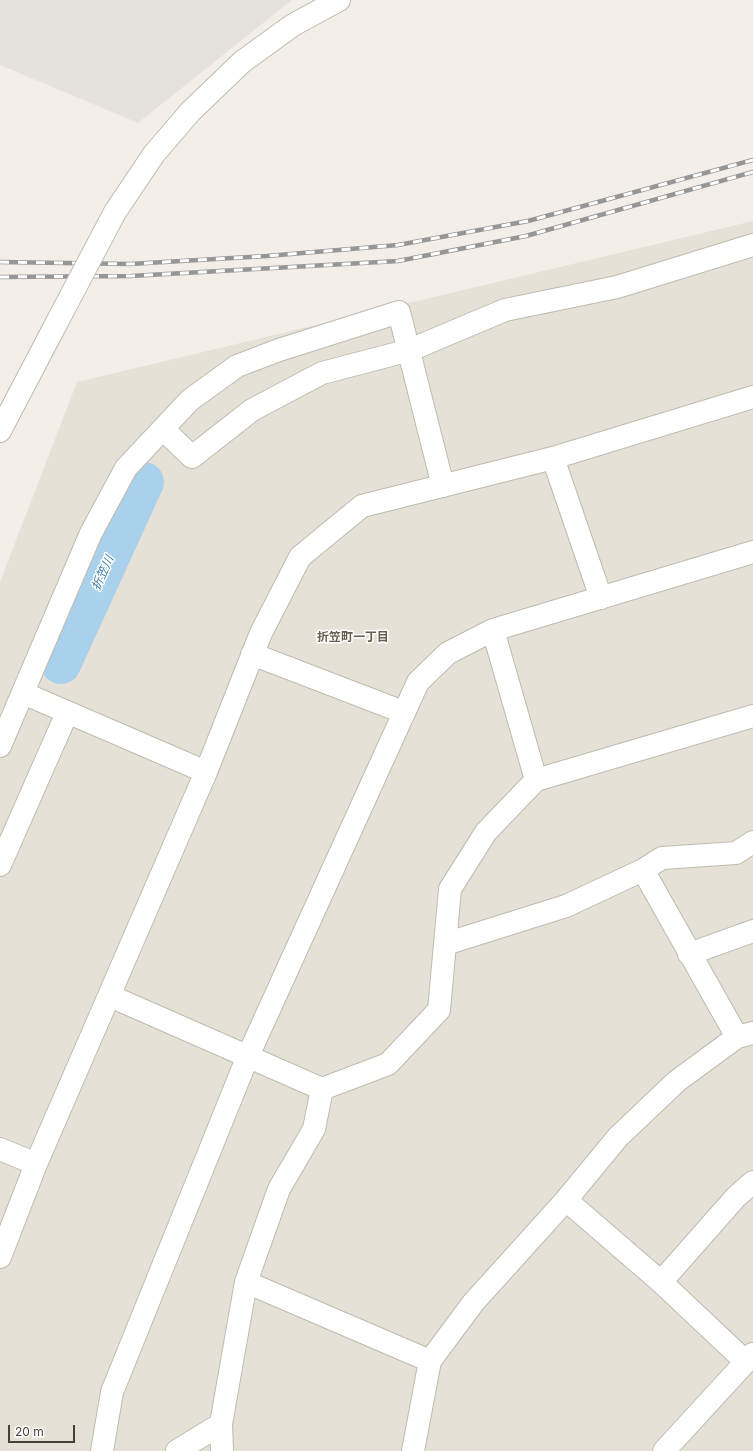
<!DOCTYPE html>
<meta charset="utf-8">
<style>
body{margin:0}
#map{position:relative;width:753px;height:1451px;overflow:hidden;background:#f3efe8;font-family:Inter,sans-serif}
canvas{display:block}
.scale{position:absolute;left:8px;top:1425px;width:67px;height:18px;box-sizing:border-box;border:2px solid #464037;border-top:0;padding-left:5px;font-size:12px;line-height:14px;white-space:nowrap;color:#464037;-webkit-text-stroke:3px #fff;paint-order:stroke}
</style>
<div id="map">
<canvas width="753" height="1451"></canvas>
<div class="scale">20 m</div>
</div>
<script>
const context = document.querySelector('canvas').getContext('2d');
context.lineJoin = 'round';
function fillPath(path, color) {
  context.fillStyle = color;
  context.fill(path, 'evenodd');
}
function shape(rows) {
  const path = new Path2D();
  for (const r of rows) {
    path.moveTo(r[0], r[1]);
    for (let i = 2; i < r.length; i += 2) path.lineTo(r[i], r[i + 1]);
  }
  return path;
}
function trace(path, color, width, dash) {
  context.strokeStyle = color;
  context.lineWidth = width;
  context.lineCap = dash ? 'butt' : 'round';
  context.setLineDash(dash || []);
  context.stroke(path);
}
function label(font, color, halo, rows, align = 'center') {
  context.font = font + ' Inter,"Noto Sans JP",sans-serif';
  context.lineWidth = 3;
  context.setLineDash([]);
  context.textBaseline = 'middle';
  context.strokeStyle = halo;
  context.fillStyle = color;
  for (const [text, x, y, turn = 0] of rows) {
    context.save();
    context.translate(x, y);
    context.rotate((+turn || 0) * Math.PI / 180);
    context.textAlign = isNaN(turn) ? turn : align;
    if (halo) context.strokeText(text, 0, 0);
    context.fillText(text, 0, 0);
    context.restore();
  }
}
fillPath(shape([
 [753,221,753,1451,0,1451,0,582,77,382]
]), '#e6e1d7');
fillPath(shape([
 [0,0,292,0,138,123,0,65]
]), '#e5e1dd');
trace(shape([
 [61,664,144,482]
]), '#a9d1eb', 40);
const minor = shape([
 [115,212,154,154,190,112,242,62,293,25,339,0],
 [164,430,192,457,252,410,322,373,410,350,505,310,617,287,753,245],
 [0,431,56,324],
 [553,458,601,598],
 [493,630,536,780],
 [252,654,403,712],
 [23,693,206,772],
 [0,746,91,533,126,468,190,400,237,366,279,350,399,312,443,486],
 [0,865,67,713],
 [643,870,737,1037],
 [445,944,566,906,643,870,662,858,736,853,753,842],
 [689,954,753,931],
 [110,996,322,1089],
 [0,1149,36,1164],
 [566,1200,661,1282,746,1362],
 [0,1257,36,1164,206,772,261,633,300,557,362,506,553,458,753,397],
 [246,1282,430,1361],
 [661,1282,736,1197,753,1182],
 [102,1451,112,1392,248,1056,418,682,448,653,493,630,753,552],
 [177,1451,221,1424],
 [222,1451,221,1424,246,1282,279,1189,314,1129,322,1089,388,1064,439,1010,450,889,486,832,536,780,753,716],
 [413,1451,430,1361,473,1303,566,1200,618,1137,677,1081,737,1037,753,1033],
 [664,1451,753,1354]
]);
trace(minor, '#c0baae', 24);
trace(minor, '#fff', 22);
const rail = shape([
 [0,262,130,264,267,256,398,245,528,221,753,160],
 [0,277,131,276,398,261,526,236,753,172]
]);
trace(rail, '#969696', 4.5);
trace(rail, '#fff', 3, [9]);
const minorBridge = shape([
 [56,324,115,212]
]);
trace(minorBridge, '#c0baae', 24, []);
trace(minorBridge, '#fff', 22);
label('italic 12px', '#387ca9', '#fff', [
 ["折笠川",103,573,-66]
]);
label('bold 12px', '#685d4f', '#fff', [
 ["折笠町一丁目",353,637]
]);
</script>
